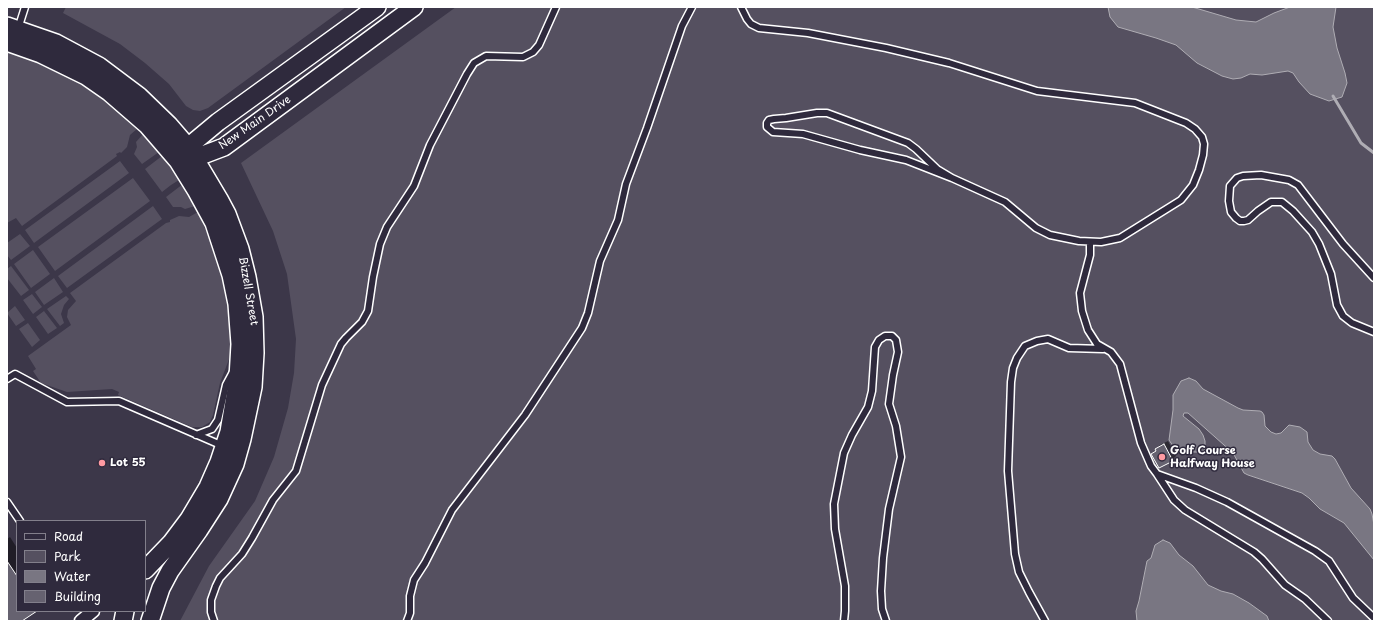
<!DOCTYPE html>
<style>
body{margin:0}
#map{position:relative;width:1381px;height:628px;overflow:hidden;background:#3c3749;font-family:"Playpen Sans",sans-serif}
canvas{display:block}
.frame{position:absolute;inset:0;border:8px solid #fff;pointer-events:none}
.legend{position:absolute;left:16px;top:520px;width:130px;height:92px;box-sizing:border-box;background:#2f2a3d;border:1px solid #827f8b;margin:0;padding:5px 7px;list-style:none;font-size:12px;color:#fff}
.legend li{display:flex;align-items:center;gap:8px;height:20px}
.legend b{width:20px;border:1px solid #827f8b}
</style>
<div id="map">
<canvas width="1381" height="628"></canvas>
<div class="frame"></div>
<ul class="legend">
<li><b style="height:5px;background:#2f2a3d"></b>Road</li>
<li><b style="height:11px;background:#555060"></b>Park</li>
<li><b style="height:11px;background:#797682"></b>Water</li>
<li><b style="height:11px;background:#666270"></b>Building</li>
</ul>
</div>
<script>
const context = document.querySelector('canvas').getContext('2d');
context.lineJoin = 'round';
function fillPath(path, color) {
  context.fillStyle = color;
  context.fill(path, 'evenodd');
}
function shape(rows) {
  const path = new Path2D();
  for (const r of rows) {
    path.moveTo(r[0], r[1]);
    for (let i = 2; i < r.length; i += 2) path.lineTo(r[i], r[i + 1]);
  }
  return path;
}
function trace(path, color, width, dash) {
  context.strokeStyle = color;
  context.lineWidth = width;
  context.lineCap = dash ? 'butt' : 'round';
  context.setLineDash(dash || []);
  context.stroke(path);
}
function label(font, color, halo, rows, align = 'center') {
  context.font = font + ' "Playpen Sans",sans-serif';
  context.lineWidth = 3;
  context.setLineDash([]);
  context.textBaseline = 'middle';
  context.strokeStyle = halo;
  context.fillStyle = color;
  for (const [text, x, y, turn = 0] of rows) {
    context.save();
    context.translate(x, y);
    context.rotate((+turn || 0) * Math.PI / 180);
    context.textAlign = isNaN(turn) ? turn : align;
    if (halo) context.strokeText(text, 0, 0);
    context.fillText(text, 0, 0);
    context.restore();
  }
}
fillPath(shape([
 [66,7,346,7,208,108,200,111,193,110,186,106,169,84,145,63,120,44,63,13],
 [456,7,1374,7,1374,621,180,621,209,566,255,501,274,457,288,408,294,373,296,339,287,274,273,231,241,163],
 [7,52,53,68,75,80,106,101,138,128,130,135,127,147,121,153,120,152,116,154,117,156,22,226,16,218,7,223],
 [143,134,159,152,142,164,134,154,137,147,136,142],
 [162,156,179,180,171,185,162,192,145,169],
 [120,161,129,173,34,243,25,230],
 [133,178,150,201,55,271,38,247],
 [183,184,195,206,185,209,181,207,173,207,166,197],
 [153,206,162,219,67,288,58,276],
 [198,212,213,247,220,270,229,316,231,344,231,354,220,383,213,415,210,422,202,427,192,427,118,395,119,392,112,389,67,392,41,383,33,371,36,369,28,356,71,325,67,317,68,310,76,301,70,293,166,223,170,222,170,220,179,216,189,217],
 [20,234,30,246,11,260,7,255,7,243],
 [33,250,50,274,31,288,14,264],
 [11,266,29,290,21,296,7,278,7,269],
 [54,278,63,292,44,305,35,292],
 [32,294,42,307,33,314,23,300],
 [66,296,69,299,64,305,61,314,64,323,60,326,47,309],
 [15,306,25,320,16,326,7,313],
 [44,311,57,328,48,334,36,317],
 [28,323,40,340,32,347,19,329]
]), '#555060');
const water = shape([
 [1108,7,1192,7,1236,20,1256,22,1274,13,1290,7,1336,7,1333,27,1337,48,1345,73,1347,83,1342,97,1329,101,1310,94,1299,82,1293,73,1288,71,1262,75,1250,74,1241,78,1233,79,1222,76,1197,63,1176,45,1156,38,1118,27,1110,17,1108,7],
 [1189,378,1196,381,1203,389,1238,408,1243,410,1260,411,1262,412,1264,415,1265,426,1271,432,1276,434,1281,433,1289,425,1300,427,1307,432,1308,442,1313,450,1320,454,1332,456,1335,459,1351,488,1370,509,1372,514,1374,525,1374,560,1344,523,1320,509,1309,498,1302,493,1248,475,1244,473,1233,453,1188,413,1184,413,1183,416,1199,429,1203,435,1205,441,1205,449,1202,452,1191,452,1173,446,1169,440,1173,410,1173,395,1181,381,1189,378],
 [1163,540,1170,543,1179,555,1193,566,1208,585,1221,591,1233,594,1249,603,1267,616,1269,621,1137,621,1136,611,1139,601,1147,561,1151,558,1155,545,1163,540]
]);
fillPath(water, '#797682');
trace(water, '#afadb4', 1);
fillPath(shape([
 [1168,441,1176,456,1172,460,1153,454,1160,445],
 [10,537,17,548,17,611,35,611,20,621,7,621,7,539]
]), '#0007');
trace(shape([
 [1333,96,1361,143,1374,153]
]), '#afadb4', 3);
const building = shape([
 [1164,444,1173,461,1159,468,1151,454,1156,451,1155,449,1164,444],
 [7,561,17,576,17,611,37,611,22,621,7,621,7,561]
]);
fillPath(building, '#666270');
trace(building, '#fff', 1);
const lane = shape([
 [741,7,747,19,751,24,759,28,808,33,886,48,949,63,1037,91,1135,103,1186,123,1195,129,1202,137,1204,144,1203,155,1199,170,1193,185,1181,200,1120,238,1101,242,1079,241,1050,235,1036,228,1005,202,952,178,906,160,860,150,803,134,773,132,767,127,767,123,769,120,774,119,786,118,817,113,827,113,908,143,916,149,937,169,952,178],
 [18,29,25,7],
 [1090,242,1090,255,1080,293,1082,311,1088,330,1097,344,1111,352,1120,364,1141,443,1151,466,1157,474,1196,488,1227,502,1315,551,1329,561,1353,598,1374,618],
 [1374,278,1343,244,1298,185,1289,180,1261,175,1243,176,1237,178,1230,186,1229,201,1231,212,1236,218,1240,221,1244,221,1248,220,1258,211,1271,202,1282,202,1293,211,1312,232,1319,244,1331,274,1337,305,1343,316,1352,323,1374,332],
 [7,379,15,374,67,402,119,401,223,446],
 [196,435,212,429,218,420,226,385,233,372],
 [1157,474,1174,500,1185,510,1254,552,1262,559,1285,585,1305,599,1328,621],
 [7,502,20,521],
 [214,621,211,612,211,600,216,586,220,578,242,554,252,538,273,500,296,471,322,385,341,344,346,338,362,322,368,311,373,277,380,244,387,227,414,186,430,145,467,74,474,63,486,56,523,57,533,52,539,45,556,7],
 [407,621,410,613,410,596,414,580,425,563,452,510,525,415,582,328,588,313,600,261,618,220,626,184,647,128,682,26,692,7],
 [844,621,845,611,845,586,835,529,834,504,844,453,852,435,868,407,872,391,875,347,879,340,885,336,892,336,896,340,898,352,893,375,889,404,896,426,901,457,889,509,883,558,881,591,882,609,886,621],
 [1045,621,1029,592,1019,572,1015,554,1008,471,1011,382,1013,368,1017,358,1025,346,1037,341,1048,339,1069,348,1103,349]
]);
const street = shape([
 [81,621,93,611]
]);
const secondary = shape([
 [7,26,56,43,99,66,139,96,169,125,188,147,219,199,227,214,240,249,247,277,254,317,255,353,253,387,242,439,235,464,219,499,199,530,170,571,161,588,150,621],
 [7,42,41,54,86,76,109,92,147,125,178,161,196,190,214,223,231,275,237,304,240,344,238,378,229,432,219,462,208,487,189,519,171,543,145,570],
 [181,156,188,147,218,122,377,7],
 [184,160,195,158,224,147,414,7],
 [123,621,125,611]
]);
trace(lane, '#fff', 9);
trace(street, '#fff', 15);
trace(secondary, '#fff', 20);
trace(lane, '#2f2a3d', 6);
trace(street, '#2f2a3d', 12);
trace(secondary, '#2f2a3d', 17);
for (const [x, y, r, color] of [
 [1162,457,4,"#ff9aa2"],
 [102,463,4,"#ff9aa2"]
]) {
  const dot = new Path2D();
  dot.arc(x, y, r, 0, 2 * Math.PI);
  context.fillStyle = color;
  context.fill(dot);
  trace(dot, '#2f2a3d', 1.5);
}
label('11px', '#fff', '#2f2a3d', [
 ["New Main Drive",255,123,-35],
 ["Bizzell Street",248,291,80]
]);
label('bold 11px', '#fff', '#2f2a3d', [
 ["Golf Course",1170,451],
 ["Halfway House",1170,464],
 ["Lot 55",110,463]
], 'left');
</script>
